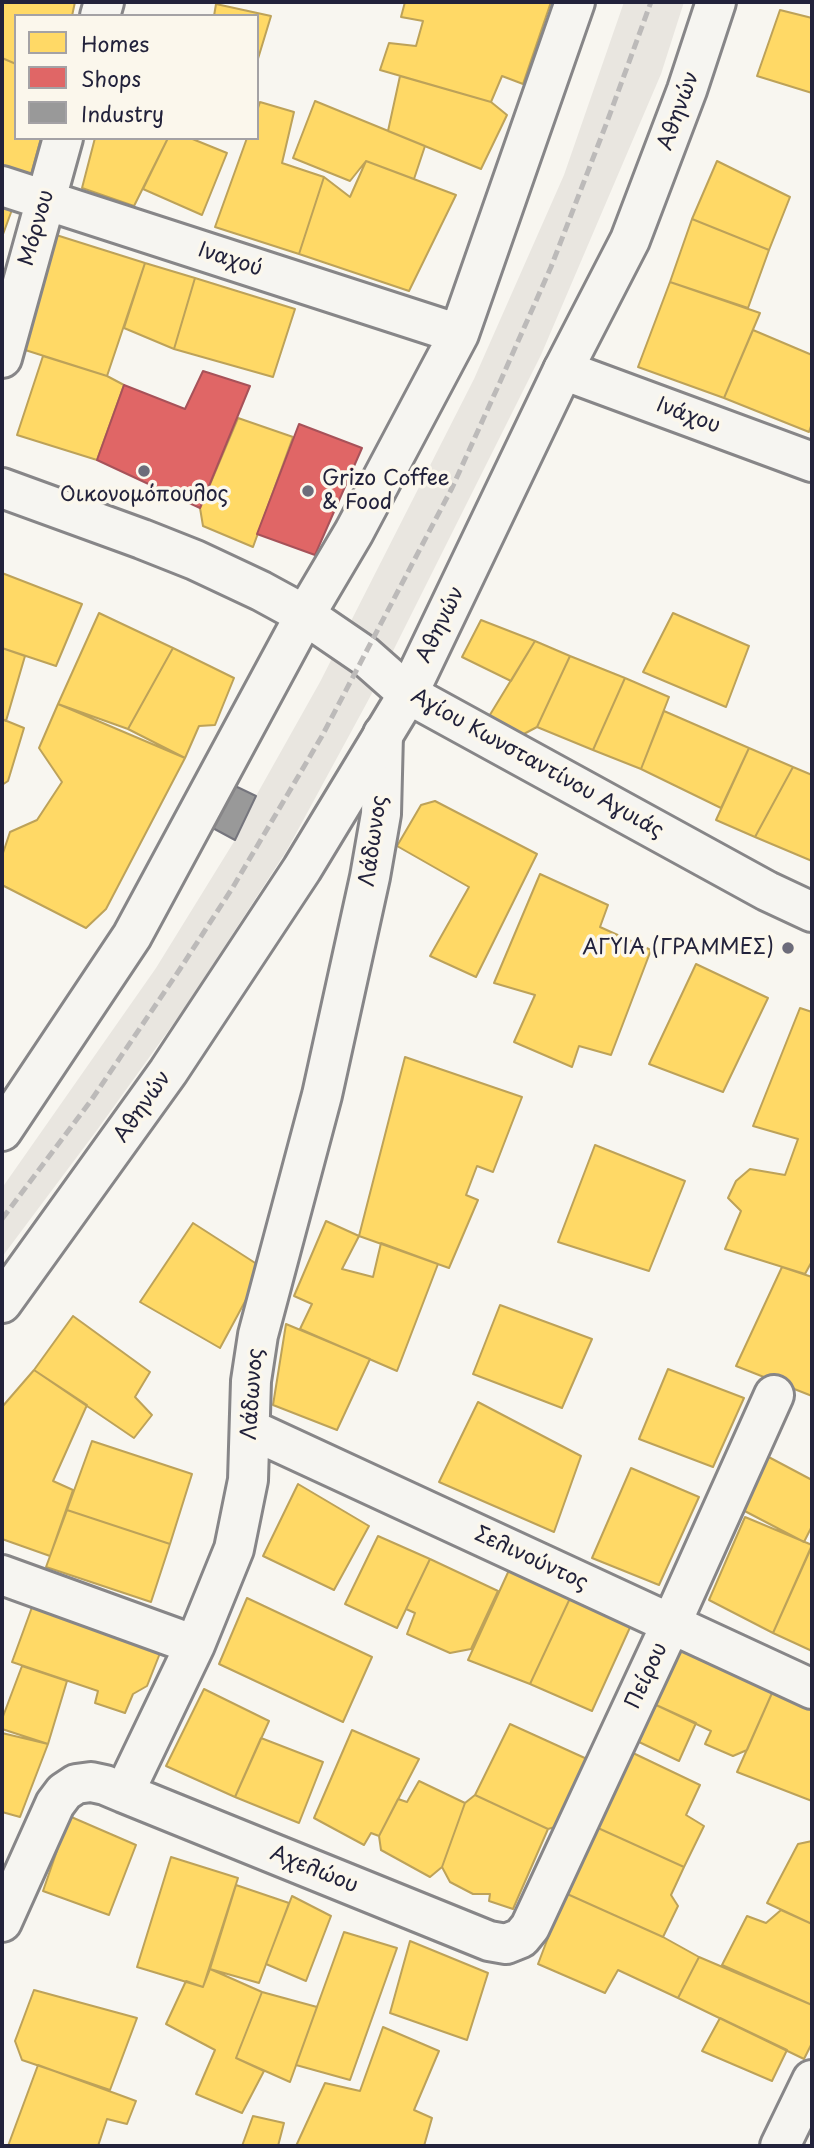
<!DOCTYPE html>
<meta charset="utf-8">
<style>
body{margin:0}
#map{position:relative;width:814px;height:2148px;overflow:hidden;background:#f8f6f0;font-family:"Playpen Sans",sans-serif}
canvas{display:block}
.frame{position:absolute;inset:0;border:4px solid #22223b;pointer-events:none}
.legend{position:absolute;left:14px;top:14px;width:245px;height:126px;box-sizing:border-box;background:#fbf7ec;border:2px solid #a4a2a5;margin:0;padding:9px 12px;list-style:none;font-size:21px;color:#22223b}
.legend li{display:flex;align-items:center;gap:14px;height:35px}
.legend b{width:35px;border:2px solid #a4a2a5}
</style>
<div id="map">
<canvas width="814" height="2148"></canvas>
<div class="frame"></div>
<ul class="legend">
<li><b style="height:19px;background:#ffd966"></b>Homes</li>
<li><b style="height:19px;background:#e06666"></b>Shops</li>
<li><b style="height:19px;background:#999"></b>Industry</li>
</ul>
</div>
<script>
const context = document.querySelector('canvas').getContext('2d');
context.lineJoin = 'round';
function fillPath(path, color) {
  context.fillStyle = color;
  context.fill(path, 'evenodd');
}
function shape(rows) {
  const path = new Path2D();
  for (const r of rows) {
    path.moveTo(r[0], r[1]);
    for (let i = 2; i < r.length; i += 2) path.lineTo(r[i], r[i + 1]);
  }
  return path;
}
function trace(path, color, width, dash) {
  context.strokeStyle = color;
  context.lineWidth = width;
  context.lineCap = dash ? 'butt' : 'round';
  context.setLineDash(dash || []);
  context.stroke(path);
}
function label(font, color, halo, rows, align = 'center') {
  context.font = font + ' "Playpen Sans",sans-serif';
  context.lineWidth = 7;
  context.setLineDash([]);
  context.textBaseline = 'middle';
  context.strokeStyle = halo;
  context.fillStyle = color;
  for (const [text, x, y, turn = 0] of rows) {
    context.save();
    context.translate(x, y);
    context.rotate((+turn || 0) * Math.PI / 180);
    context.textAlign = isNaN(turn) ? turn : align;
    if (halo) context.strokeText(text, 0, 0);
    context.fillText(text, 0, 0);
    context.restore();
  }
}
fillPath(shape([
 [624,2,684,2,661,74,541,355,370,697,287,850,184,1009,97,1130,2,1257,2,1188,156,968,235,840,256,796,320,682,474,379,564,175]
]), '#e9e6e0');
const homes = shape([
 [2,2,75,2,72,16,16,16,16,64,2,58,2,2],
 [405,2,551,2,523,84,502,76,491,102,380,70,389,43,416,46,423,21,401,17,405,2],
 [216,4,271,16,257,62,257,16,214,16,216,4],
 [780,10,812,18,812,93,757,76,780,10],
 [2,58,16,64,16,138,41,138,31,174,2,165,2,58],
 [400,76,491,102,507,115,481,169,388,131,400,76],
 [315,101,425,146,414,179,366,161,350,181,293,158,315,101],
 [260,102,294,112,282,163,324,177,299,254,215,227,247,138,257,138,257,111,260,102],
 [95,138,168,138,134,206,82,188,95,138],
 [168,138,190,138,227,153,202,215,143,189,168,138],
 [366,161,456,195,409,291,299,254,324,177,350,197,366,161],
 [717,161,790,197,769,250,692,219,717,161],
 [2,204,13,207,2,237,2,204],
 [692,219,769,250,748,308,670,282,692,219],
 [53,234,145,263,107,376,22,349,53,234],
 [145,263,195,278,174,349,124,328,145,263],
 [195,278,295,309,273,377,174,349,195,278],
 [670,282,760,313,724,398,638,367,670,282],
 [753,330,812,355,812,423,809,432,724,398,753,330],
 [43,356,107,376,124,385,97,460,17,435,43,356],
 [238,418,293,437,253,547,203,526,200,508,238,418],
 [2,573,82,604,56,666,2,648,2,573],
 [99,613,173,648,128,729,58,704,99,613],
 [673,613,749,646,726,707,643,672,673,613],
 [481,620,535,641,511,681,462,657,481,620],
 [535,641,570,656,537,727,520,736,488,718,535,641],
 [2,648,25,656,6,721,2,719,2,648],
 [173,648,234,678,215,725,199,726,185,758,128,729,173,648],
 [570,656,625,678,593,750,537,727,570,656],
 [625,678,669,697,641,769,593,750,625,678],
 [58,704,185,758,106,909,86,928,2,885,2,856,10,832,37,820,62,782,39,748,58,704],
 [664,711,749,748,721,808,641,769,664,711],
 [2,719,24,728,8,781,2,785,2,719],
 [749,748,793,767,755,837,716,820,749,748],
 [793,767,812,775,812,861,755,837,793,767],
 [435,801,537,854,476,977,430,956,469,887,397,846,421,805,435,801],
 [540,874,608,905,600,927,651,950,611,1055,579,1046,572,1067,514,1042,535,995,494,983,540,874],
 [696,964,768,998,723,1092,649,1064,696,964],
 [800,1008,812,1012,812,1263,811,1263,805,1274,725,1249,741,1211,728,1198,736,1181,750,1169,785,1175,798,1139,753,1126,800,1008],
 [405,1057,522,1097,493,1172,477,1166,466,1195,478,1200,449,1268,359,1236,405,1057],
 [595,1145,685,1181,649,1271,558,1242,595,1145],
 [326,1221,359,1236,342,1269,373,1277,381,1243,438,1264,397,1371,300,1329,312,1304,294,1296,326,1221],
 [193,1223,263,1268,220,1348,140,1302,193,1223],
 [782,1267,812,1277,812,1396,736,1366,782,1267],
 [500,1305,592,1339,562,1408,473,1374,500,1305],
 [73,1316,150,1372,135,1397,152,1415,134,1438,34,1370,73,1316],
 [286,1324,370,1359,337,1430,273,1405,286,1324],
 [668,1369,744,1398,713,1467,639,1439,668,1369],
 [34,1370,87,1405,53,1481,73,1490,50,1556,2,1539,2,1407,34,1370],
 [478,1402,581,1456,554,1532,439,1482,478,1402],
 [92,1441,192,1474,170,1544,67,1510,92,1441],
 [763,1454,812,1480,812,1526,804,1542,737,1507,763,1454],
 [631,1468,699,1497,659,1585,592,1558,631,1468],
 [298,1484,369,1526,334,1590,263,1556,298,1484],
 [67,1510,170,1544,151,1602,46,1567,67,1510],
 [745,1517,812,1545,773,1633,709,1600,745,1517],
 [378,1536,430,1559,397,1628,345,1604,378,1536],
 [812,1546,812,1651,773,1633,812,1546],
 [430,1559,498,1591,471,1649,450,1653,407,1634,415,1613,406,1609,430,1559],
 [510,1568,572,1594,530,1684,468,1660,510,1568],
 [572,1594,632,1623,592,1711,530,1684,572,1594],
 [247,1598,372,1657,343,1722,219,1664,247,1598],
 [35,1599,164,1643,147,1686,133,1694,125,1713,95,1703,98,1691,12,1662,35,1599],
 [682,1642,776,1684,747,1750,733,1756,705,1744,711,1731,654,1704,682,1642],
 [22,1666,67,1681,48,1744,2,1729,2,1719,22,1666],
 [776,1684,812,1701,812,1801,737,1772,776,1684],
 [204,1689,269,1721,235,1797,166,1766,204,1689],
 [654,1704,696,1723,679,1761,639,1742,654,1704],
 [510,1724,587,1759,555,1827,548,1829,475,1795,510,1724],
 [352,1730,419,1759,379,1836,371,1833,364,1845,314,1818,352,1730],
 [2,1733,48,1744,20,1817,2,1812,2,1733],
 [261,1738,323,1762,299,1823,235,1797,261,1738],
 [633,1753,700,1785,686,1815,704,1826,684,1867,598,1828,633,1753],
 [419,1781,465,1803,442,1867,430,1877,381,1850,379,1836,398,1799,407,1802,419,1781],
 [475,1795,548,1829,513,1909,489,1901,490,1894,473,1894,450,1882,442,1867,465,1803,475,1795],
 [69,1816,136,1845,109,1915,43,1891,69,1816],
 [598,1828,684,1867,671,1895,678,1906,663,1937,565,1893,598,1828],
 [812,1841,812,1924,767,1903,798,1844,812,1841],
 [171,1857,238,1878,203,1987,137,1967,171,1857],
 [236,1885,289,1903,259,1983,210,1969,236,1885],
 [565,1893,663,1937,699,1957,678,1998,618,1970,605,1993,538,1964,565,1893],
 [292,1896,331,1916,306,1981,266,1964,292,1896],
 [781,1910,812,1924,812,2005,722,1965,747,1916,766,1923,781,1910],
 [344,1932,397,1948,350,2080,296,2065,344,1932],
 [410,1941,488,1973,467,2040,390,2013,410,1941],
 [699,1957,812,2005,812,2043,804,2059,678,1998,699,1957],
 [210,1969,262,1992,236,2058,264,2071,242,2113,196,2094,215,2050,166,2024,186,1981,203,1987,210,1969],
 [34,1990,137,2018,110,2090,22,2060,15,2041,34,1990],
 [262,1992,317,2007,290,2082,236,2058,262,1992],
 [720,2018,787,2050,772,2081,702,2051,720,2018],
 [383,2027,439,2051,414,2110,432,2118,424,2146,296,2146,325,2083,360,2091,383,2027],
 [38,2065,136,2101,127,2124,107,2119,98,2146,8,2146,38,2065],
 [253,2116,284,2123,278,2146,281,2146,242,2146,253,2116]
]);
fillPath(homes, '#ffd966');
trace(homes, '#bda259', 2);
const shops = shape([
 [203,371,250,386,200,508,97,460,124,385,185,409,203,371],
 [299,424,362,448,315,555,257,534,299,424]
]);
fillPath(shops, '#e06666');
trace(shops, '#a75259', 2);
const industry = shape([
 [231,784,256,796,235,840,209,826,231,784]
]);
fillPath(industry, '#999');
trace(industry, '#75757d', 2);
const minor = shape([
 [100,16,104,2],
 [2,186,459,334],
 [2,358,63,138],
 [563,370,812,462],
 [2,1131,132,936,305,615,354,532,459,334,575,2],
 [250,1429,812,1689],
 [2,1575,195,1645],
 [124,1793,489,1941,506,1944,521,1938,530,1927,671,1624,774,1395],
 [2,1922,55,1804,64,1792,76,1784,91,1782,105,1785,124,1793,195,1645,234,1549,248,1480,251,1381,258,1335,322,1095,370,877,381,814,383,734],
 [780,2146,812,2080]
]);
const tertiary = shape([
 [2,1303,168,1072,302,869,408,694,563,370,630,240,687,90,716,2]
]);
const secondary = shape([
 [2,488,142,539,195,560,261,591,305,615,365,656,408,694,767,891,812,912]
]);
trace(minor, '#878688', 44);
trace(tertiary, '#878688', 44);
trace(secondary, '#878688', 44);
trace(minor, '#f6f5f1', 38);
trace(tertiary, '#f6f5f1', 38);
trace(secondary, '#f6f5f1', 38);
trace(shape([
 [2,1219,90,1102,180,969,233,887,322,736,452,488,500,382,551,267,607,122,651,2]
]), '#bcbab9', 5, [10, 5]);
for (const [x, y, r, color] of [
 [144,471,7,"#6d6c7a"],
 [308,491,7,"#6d6c7a"],
 [788,948,7,"#6d6c7a"]
]) {
  const dot = new Path2D();
  dot.arc(x, y, r, 0, 2 * Math.PI);
  context.fillStyle = color;
  context.fill(dot);
  trace(dot, '#fbf7ec', 2.5);
}
label('21px', '#22223b', '#fbf7ec', [
 ["Αθηνών",679,111,-70],
 ["Μόρνου",37,228,-74],
 ["Ιναχού",230,260,18],
 ["Ινάχου",688,416,20],
 ["Αθηνών",441,625,-64],
 ["Αγίου Κωνσταντίνου Αγυιάς",537,764,29],
 ["Λάδωνος",374,841,-82],
 ["Αθηνών",143,1107,-55],
 ["Λάδωνος",253,1394,-86],
 ["Σελινούντος",531,1559,25],
 ["Πείρου",647,1676,-65],
 ["Αχελώου",314,1870,22]
]);
label('21px', '#22223b', '#fbf7ec', [
 ["Grizo Coffee",322,479],
 ["& Food",322,503],
 ["Οικονομόπουλος",144,495,"center"],
 ["ΑΓΥΙΑ (ΓΡΑΜΜΕΣ)",774,948,"right"]
], 'left');
</script>
